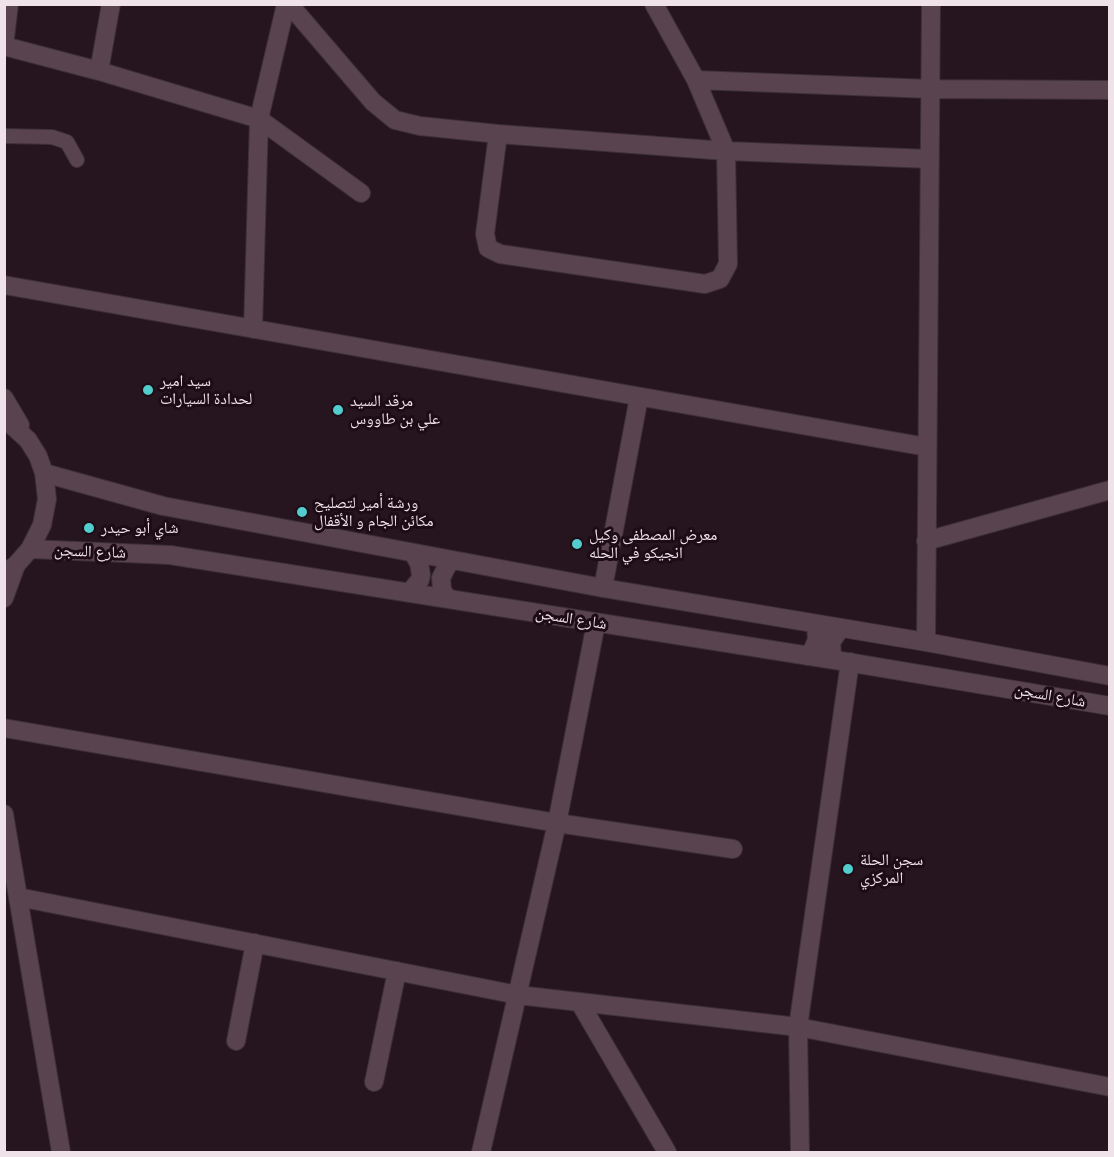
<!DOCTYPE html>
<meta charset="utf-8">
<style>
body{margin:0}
#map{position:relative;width:1114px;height:1157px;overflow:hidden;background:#26151f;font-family:Merriweather,serif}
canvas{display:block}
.frame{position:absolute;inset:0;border:6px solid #efe2e8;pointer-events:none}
</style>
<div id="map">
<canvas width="1114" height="1157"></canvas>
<div class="frame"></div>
</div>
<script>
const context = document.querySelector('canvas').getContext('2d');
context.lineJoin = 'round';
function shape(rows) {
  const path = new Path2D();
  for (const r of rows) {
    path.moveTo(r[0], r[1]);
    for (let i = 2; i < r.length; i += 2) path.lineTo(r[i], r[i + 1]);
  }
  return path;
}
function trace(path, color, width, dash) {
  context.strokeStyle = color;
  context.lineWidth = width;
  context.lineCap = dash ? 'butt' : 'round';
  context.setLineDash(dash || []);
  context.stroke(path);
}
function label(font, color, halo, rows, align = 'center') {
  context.font = font + ' Merriweather,"Noto Naskh Arabic",serif';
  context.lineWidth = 6;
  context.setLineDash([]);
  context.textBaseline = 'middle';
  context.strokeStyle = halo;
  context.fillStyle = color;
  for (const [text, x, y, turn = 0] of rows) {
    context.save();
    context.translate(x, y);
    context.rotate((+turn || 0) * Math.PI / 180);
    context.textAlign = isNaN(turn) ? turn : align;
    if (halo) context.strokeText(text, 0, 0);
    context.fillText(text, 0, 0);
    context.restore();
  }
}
const lane = shape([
 [4,136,52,137,67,142,77,160]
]);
const street = shape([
 [289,4,373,102,395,120,420,126,498,134,726,151,930,159],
 [4,46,99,71,259,119,361,193],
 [99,71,111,4],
 [696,80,931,89,1110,90],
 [498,134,485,234,488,248,500,254,705,284,720,279,728,264,726,151,696,80,654,4],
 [4,285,927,447],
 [253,329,259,119,286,4],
 [926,541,1110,490],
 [603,588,639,397],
 [926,642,931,4],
 [4,728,557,823,733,849],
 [18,897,518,995,798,1027,1110,1087],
 [580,1003,667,1152],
 [236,1041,255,943],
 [374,1082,397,971],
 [481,1152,557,823,596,623],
 [800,1152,798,1027,850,662]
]);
const secondary = shape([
 [4,46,9,4],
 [4,398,20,425],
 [4,418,28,440,38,456,44,473,47,499,42,525,30,549,16,565,4,573],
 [44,473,163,506,603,588,926,642,1110,676],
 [30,549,170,555,835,660,1110,706],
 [409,593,420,580,421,575,419,563,413,553],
 [4,598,16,565],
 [448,599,442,590,441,578,447,566,453,560],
 [807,656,812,651,817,640,816,627,811,623],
 [835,660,832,654,831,642,841,628],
 [4,814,61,1152]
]);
trace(lane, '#3c2f35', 16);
trace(street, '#3c2f35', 20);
trace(secondary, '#3c2f35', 20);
trace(lane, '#58434e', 14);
trace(street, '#58434e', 18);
trace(secondary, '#58434e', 18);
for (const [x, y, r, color] of [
 [148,390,6,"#52cdce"],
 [338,410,6,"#52cdce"],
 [302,512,6,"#52cdce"],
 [89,528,6,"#52cdce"],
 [577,544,6,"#52cdce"],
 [848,869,6,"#52cdce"]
]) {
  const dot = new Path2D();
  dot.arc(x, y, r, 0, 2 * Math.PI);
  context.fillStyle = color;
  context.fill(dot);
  trace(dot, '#1d0c15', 2);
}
label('16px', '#efe2e8', '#1d0c15', [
 ["سيد امير",160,381],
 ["لحدادة السيارات",160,399],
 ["مرقد السيد",350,401],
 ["علي بن طاووس",350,419],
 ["ورشة أمير لتصليح",314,503],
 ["مكائن الجام و الأقفال",314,521],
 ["شاي أبو حيدر",101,528],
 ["معرض المصطفى وكيل",589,535],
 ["انجيكو في الحله",589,553],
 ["سجن الحلة",860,860],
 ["المركزي",860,878]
], 'left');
label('16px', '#efe2e8', '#1d0c15', [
 ["شارع السجن",90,552,2],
 ["شارع السجن",571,619,9],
 ["شارع السجن",1050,696,10]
]);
</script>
